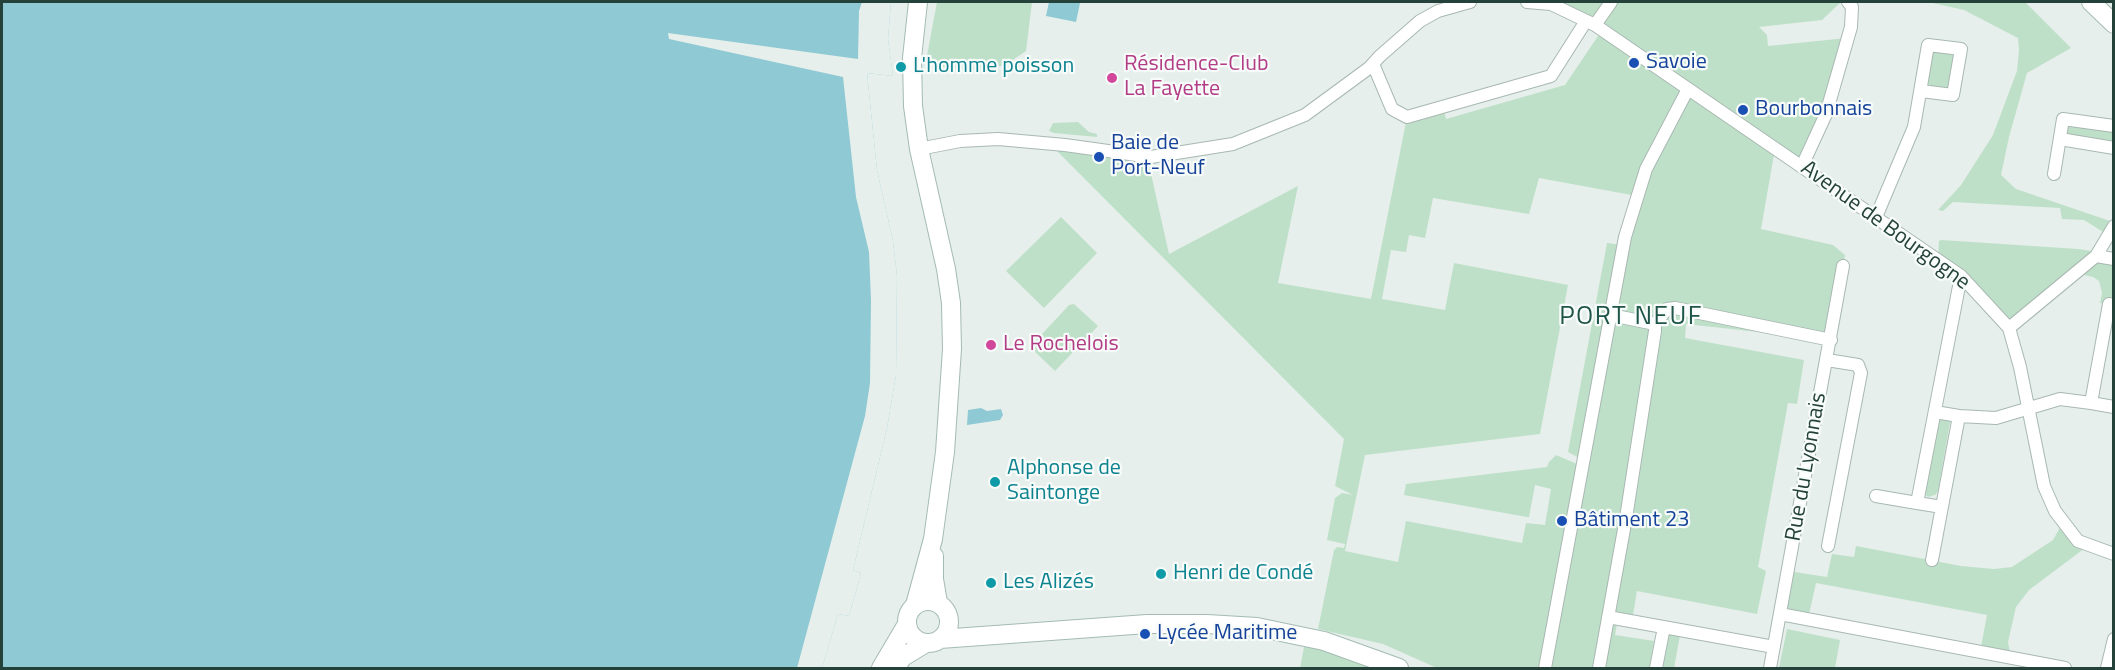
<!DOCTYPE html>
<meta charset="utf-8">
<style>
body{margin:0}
#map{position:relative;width:2115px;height:670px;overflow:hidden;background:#e6efeb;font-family:"Titillium Web",sans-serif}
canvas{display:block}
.frame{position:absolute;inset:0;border:3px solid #24423a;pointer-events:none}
</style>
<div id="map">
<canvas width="2115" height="670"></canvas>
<div class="frame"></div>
</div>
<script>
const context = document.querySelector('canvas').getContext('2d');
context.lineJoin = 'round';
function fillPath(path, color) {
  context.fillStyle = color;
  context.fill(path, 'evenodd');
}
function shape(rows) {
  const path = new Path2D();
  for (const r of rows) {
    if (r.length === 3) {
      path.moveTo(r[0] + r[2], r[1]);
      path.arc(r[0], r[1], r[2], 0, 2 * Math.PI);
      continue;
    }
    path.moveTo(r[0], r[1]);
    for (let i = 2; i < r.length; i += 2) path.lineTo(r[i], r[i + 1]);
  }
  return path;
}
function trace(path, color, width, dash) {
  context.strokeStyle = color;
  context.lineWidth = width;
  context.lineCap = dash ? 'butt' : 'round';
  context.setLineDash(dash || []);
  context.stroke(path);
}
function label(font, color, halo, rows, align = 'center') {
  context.font = font + ' "Titillium Web",sans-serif';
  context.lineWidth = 4.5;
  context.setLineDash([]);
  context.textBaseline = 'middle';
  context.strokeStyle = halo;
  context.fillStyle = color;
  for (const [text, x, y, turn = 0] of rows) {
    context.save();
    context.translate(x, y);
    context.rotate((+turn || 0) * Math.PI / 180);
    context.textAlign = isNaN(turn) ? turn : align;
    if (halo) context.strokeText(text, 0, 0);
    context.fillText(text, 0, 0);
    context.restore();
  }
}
fillPath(shape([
 [937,2,1032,2,1026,51,1005,65,979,71,947,68,926,61],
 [1556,2,1841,2,1822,20,1759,27,1767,35,1768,46,1847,38,1802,166,1775,149,1761,229,1833,245,1845,255,1831,340,1686,324,1685,338,1804,360,1797,404,1788,403,1758,567,1766,571,1757,614,1637,591,1632,621,1618,619,1615,635,1654,641,1650,668,1437,668,1383,644,1318,629,1334,550,1337,547,1344,548,1345,544,1327,540,1335,498,1342,493,1353,495,1335,486,1344,439,1049,143,1147,156,1169,254,1298,186,1278,283,1371,299,1407,117,1443,106,1446,119,1565,85,1602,30],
 [1539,178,1637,196,1623,245,1607,243,1568,452,1583,460,1582,466,1556,455,1549,462,1547,467,1406,484,1404,495,1527,517,1529,517,1535,485,1551,489,1545,525,1526,523,1522,543,1406,521,1398,562,1345,551,1365,455,1540,434,1568,285,1454,263,1445,310,1382,299,1391,250,1406,252,1409,235,1425,238,1433,198,1529,214],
 [1928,2,2025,2,2071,48,2027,73,2009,137,2001,175,2016,189,2113,222,2108,235,2084,220,2062,219,2060,208,1953,202,1943,211,1938,210,1961,185,1993,135,2017,71,2019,50,2018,38,1964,10],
 [1928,45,1961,49,1953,95,1921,91],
 [2063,119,2113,126,2113,148,2060,139],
 [1078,122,1089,132,1097,134,1097,137,1054,133,1049,131,1053,123],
 [1061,217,1097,253,1044,308,1006,271],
 [1941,240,2078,249,2098,252,2113,259,2113,314,2111,314,2113,305,2100,303,2102,293,2099,281,2093,277,2075,273,2009,328,1938,260,1939,241],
 [1074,304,1098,326,1055,371,1030,347,1069,305],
 [1940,417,1948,417,1950,422,1938,491,1935,495,1928,497,1923,493,1937,421],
 [2063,522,2089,545,2029,590,2016,607,2008,642,2011,658,1980,652,1987,615,1816,583,1808,619,1780,614,1788,571,1827,577,1832,554,1854,557,1856,546,1961,566,1994,569,2012,567,2053,540],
 [1664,627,1681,630,1674,668,1656,668],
 [1787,629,1840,640,1835,668,1779,668],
 [1306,637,1399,668,1300,668]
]), '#bfe0c8');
fillPath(shape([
 [2,2,891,2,888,39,893,76,867,73,877,170,893,241,897,276,896,375,887,428,853,570,861,573,849,616,838,614,822,668,2,668],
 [1049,2,1080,3,1076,22,1046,16],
 [981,408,987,411,1001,409,1003,415,1000,420,967,425,968,410]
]), '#8ec9d4');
fillPath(shape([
 [862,2,891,2,888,39,893,76,867,73,877,170,893,241,897,276,896,375,887,428,853,570,861,573,849,616,838,614,822,668,797,668,865,416,870,383,871,300,869,252,856,197,843,77,669,39,668,33,858,59,859,11]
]), '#e6efeb');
const street = shape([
 [1527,2,1551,4,1595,25,1961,276,2009,328,2020,367,2044,486,2055,511,2078,541,2114,554],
 [1595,25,1611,2],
 [1373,64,1392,109,1407,117,1551,76,1586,21],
 [2060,139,2114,148],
 [919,149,960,141,998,139,1065,145,1151,157,1233,144,1305,115,1369,68,1380,56,1420,21,1438,11,1470,2],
 [1802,166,1826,114,1851,27,1852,7,1848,2],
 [2054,174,2063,119,2114,126],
 [1876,217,1914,127,1928,45,1961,49,1953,95,1921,91],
 [2096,256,2114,259],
 [1655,324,1667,309,1675,308,1831,340],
 [2009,328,2096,256,2114,226],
 [1827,360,1858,365,1861,373,1828,546],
 [2091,403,2114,407],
 [1935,412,1959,416],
 [1876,496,1917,503,1961,276],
 [1917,503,1942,507],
 [1932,560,1959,416,1996,418,2060,399,2091,403,2109,304],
 [1780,614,2065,668],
 [1608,617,1774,647],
 [1545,668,1625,237,1646,169,1688,89],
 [1599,668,1626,518,1655,331,1655,324,1611,315],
 [1656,668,1664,627],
 [1770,668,1843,266],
 [2107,668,2114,639]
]);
const secondary = shape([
 [2091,2,2114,24],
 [934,556,934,579,938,603],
 [928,622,21],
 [915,605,933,539,945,452,952,349,951,303,946,269,919,149,913,106,912,58,918,2],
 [940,639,1147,624,1207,624,1257,627,1324,641,1399,668],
 [881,668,907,624],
 [895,668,903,657,926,643]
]);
trace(street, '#a8b8b2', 14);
trace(secondary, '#a4bbb3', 20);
trace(street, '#fff', 12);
trace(secondary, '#fff', 18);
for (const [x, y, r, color] of [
 [1634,63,6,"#1a4fb4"],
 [901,67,6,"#0f9aa8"],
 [1112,78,6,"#d1479c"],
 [1743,110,6,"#1a4fb4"],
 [1099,157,6,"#1a4fb4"],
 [991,345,6,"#d1479c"],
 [995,482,6,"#0f9aa8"],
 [1562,521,6,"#1a4fb4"],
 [1161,574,6,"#0f9aa8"],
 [991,583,6,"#0f9aa8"],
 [1145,634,6,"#1a4fb4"]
]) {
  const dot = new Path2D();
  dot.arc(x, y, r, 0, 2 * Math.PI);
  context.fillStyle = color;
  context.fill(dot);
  trace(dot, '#f7fbf9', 2);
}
label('22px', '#164399', '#f7fbf9', [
 ["Savoie",1646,63],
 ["Bourbonnais",1755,110],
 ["Baie de",1111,144],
 ["Port-Neuf",1111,169],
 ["Bâtiment 23",1574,521],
 ["Lycée Maritime",1157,634]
], 'left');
label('22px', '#b23c85', '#f7fbf9', [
 ["Résidence-Club",1124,65],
 ["La Fayette",1124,90],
 ["Le Rochelois",1003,345]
], 'left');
label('22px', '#0d838f', '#f7fbf9', [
 ["L'homme poisson",913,67],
 ["Alphonse de",1007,469],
 ["Saintonge",1007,494],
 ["Henri de Condé",1173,574],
 ["Les Alizés",1003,583]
], 'left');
label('22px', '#24423a', '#f7fbf9', [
 ["Avenue de Bourgogne",1885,226,36],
 ["Rue du Lyonnais",1807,467,-80]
]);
context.letterSpacing = '1.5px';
label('26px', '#1f5548', '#f7fbf9', [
 ["PORT NEUF",1631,318]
]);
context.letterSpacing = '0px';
</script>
